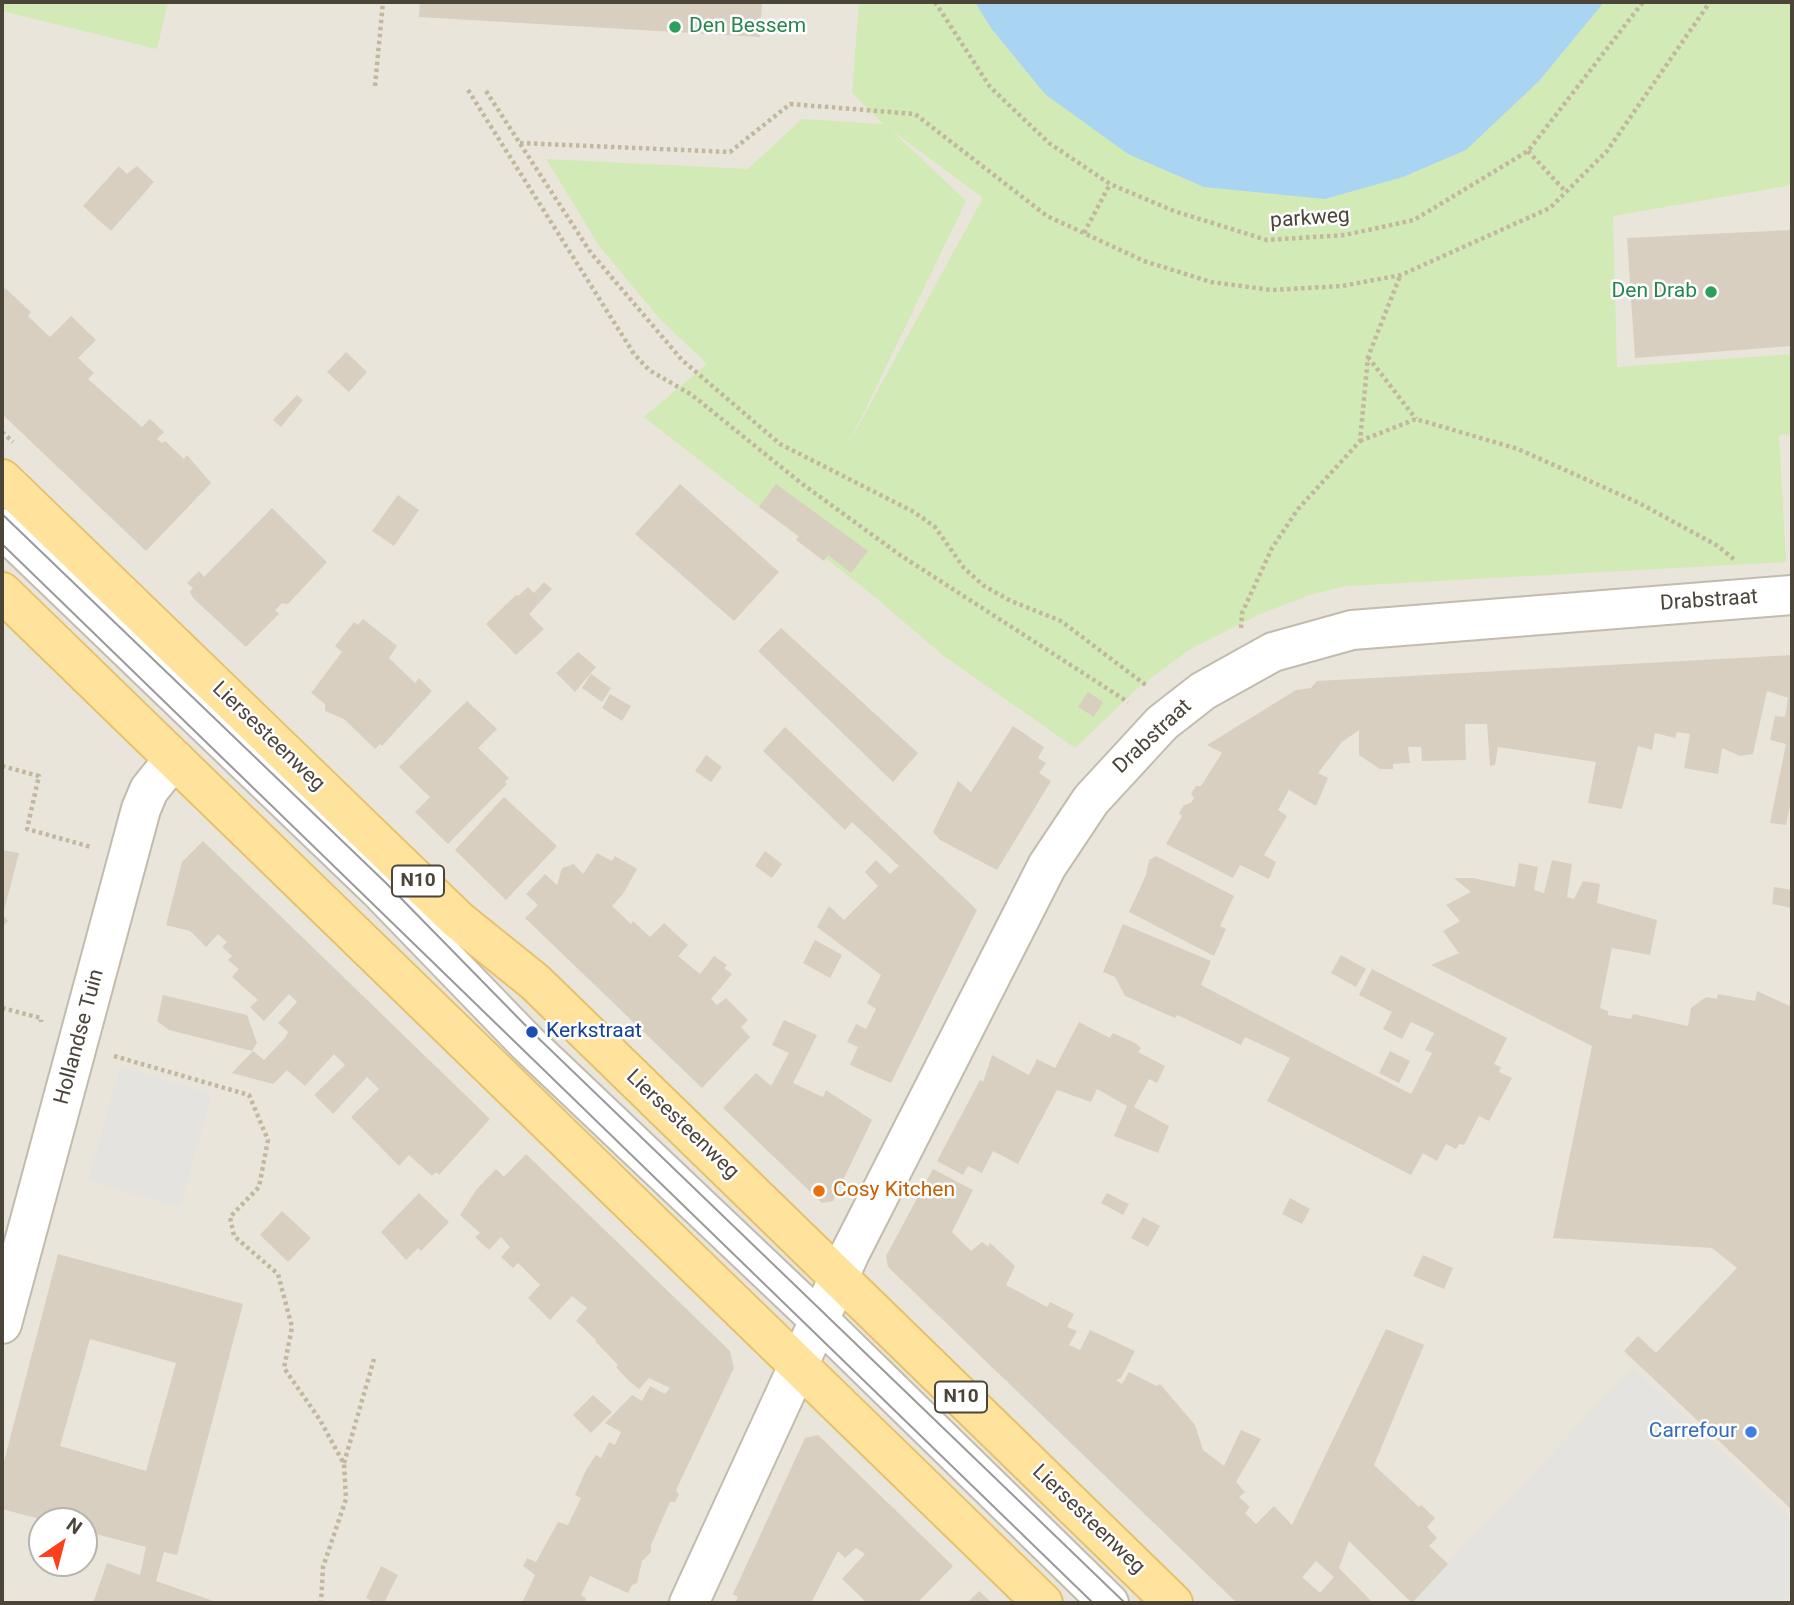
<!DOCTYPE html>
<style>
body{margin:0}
#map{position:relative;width:1794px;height:1605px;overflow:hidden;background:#f6f3ec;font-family:Roboto,sans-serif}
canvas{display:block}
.frame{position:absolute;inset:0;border:4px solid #4b4439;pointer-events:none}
.north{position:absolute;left:28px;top:1507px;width:70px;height:70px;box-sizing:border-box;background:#fff;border:2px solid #b7b4b0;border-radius:50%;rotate:35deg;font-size:19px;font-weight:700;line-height:28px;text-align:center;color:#4b4439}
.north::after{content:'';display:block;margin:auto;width:24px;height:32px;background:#fc3f1d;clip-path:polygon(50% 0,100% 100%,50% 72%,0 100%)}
</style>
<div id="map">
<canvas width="1794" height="1605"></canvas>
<div class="frame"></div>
<div class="north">N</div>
</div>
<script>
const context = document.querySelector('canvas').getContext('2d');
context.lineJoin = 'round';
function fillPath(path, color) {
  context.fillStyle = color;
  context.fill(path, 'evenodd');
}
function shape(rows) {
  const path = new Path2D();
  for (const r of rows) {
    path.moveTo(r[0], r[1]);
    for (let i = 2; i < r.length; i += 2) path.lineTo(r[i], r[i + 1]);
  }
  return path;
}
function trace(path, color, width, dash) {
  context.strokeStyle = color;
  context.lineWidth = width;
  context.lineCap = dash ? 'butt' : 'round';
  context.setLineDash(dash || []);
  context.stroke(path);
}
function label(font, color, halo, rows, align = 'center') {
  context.font = font + ' Roboto,sans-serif';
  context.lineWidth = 5;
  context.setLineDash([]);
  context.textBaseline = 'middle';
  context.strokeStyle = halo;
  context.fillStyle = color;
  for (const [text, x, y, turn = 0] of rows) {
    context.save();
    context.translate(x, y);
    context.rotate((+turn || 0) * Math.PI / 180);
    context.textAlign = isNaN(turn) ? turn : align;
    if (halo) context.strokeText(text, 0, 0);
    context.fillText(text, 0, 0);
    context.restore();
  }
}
fillPath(shape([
 [2,2,1792,2,1792,1603,2,1603],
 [42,1521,84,1521,84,1563,42,1563]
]), '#eae5da');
fillPath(shape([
 [2,2,168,2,157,49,2,11],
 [859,2,975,2,991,28,1325,199,1403,177,1466,150,1540,80,1604,2,1792,2,1792,185,1613,216,1617,367,1792,354,1792,434,1779,435,1786,562,1346,586,1309,595,1258,615,1189,650,1139,687,1075,748,944,656,869,592,644,417,707,364,660,319,600,247,546,159,748,169,802,119,883,124,852,93],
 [890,129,983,198,848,445,966,201]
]), '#d2eab5');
fillPath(shape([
 [120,1067,212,1094,180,1207,88,1181],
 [1633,1367,1792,1519,1792,1592,1781,1603,1411,1603]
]), '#e5e3e0');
fillPath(shape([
 [975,2,1604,2,1540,80,1466,150,1403,177,1325,199,1204,187,1128,154,1045,94,991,28]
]), '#a9d4f2');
fillPath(shape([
 [420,2,762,2,760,37,419,17],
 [119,166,127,174,137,166,154,182,111,231,83,206],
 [1792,230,1792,346,1635,358,1627,238],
 [5,288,31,312,28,316,50,337,71,316,96,340,78,358,94,373,88,379,142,427,150,419,164,432,157,439,162,443,165,441,184,459,187,455,211,483,146,551,2,414,2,292],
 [346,352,367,372,349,392,327,372],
 [297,395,303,400,281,427,273,420],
 [680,484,779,572,734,621,635,534],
 [776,484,868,551,851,573,828,555,824,561,796,540,799,536,759,507],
 [398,495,419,510,394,546,372,531],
 [272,508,327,562,288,604,282,603,275,610,279,614,246,647,193,598,190,592,193,588,187,583,199,571,204,577],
 [544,582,552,589,529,614,544,629,516,655,486,624,516,595,518,596,528,587,534,593],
 [363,619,397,646,389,658,415,683,419,678,432,691,382,746,380,744,375,749,344,719,325,711,325,704,311,693,342,652,335,646,354,622,358,625],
 [781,628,918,753,893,782,758,651],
 [578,652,596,667,575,692,556,673],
 [1792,655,1792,796,1786,825,1770,823,1786,744,1770,740,1775,716,1785,717,1788,698,1767,691,1753,754,1740,756,1722,748,1718,774,1684,768,1690,734,1677,732,1675,738,1655,733,1652,750,1638,746,1622,809,1588,803,1596,762,1498,747,1495,765,1490,766,1487,724,1465,724,1466,760,1422,761,1421,747,1408,747,1410,763,1393,764,1393,769,1380,769,1359,755,1359,730,1342,742,1318,773,1328,778,1316,806,1289,790,1278,810,1287,816,1264,855,1276,862,1269,879,1240,865,1233,878,1166,844,1182,816,1179,813,1184,805,1191,803,1194,798,1191,794,1196,786,1201,786,1222,753,1207,745,1296,690,1311,688,1317,681],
 [591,674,611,688,602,702,582,688],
 [1088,692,1103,702,1094,717,1078,707],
 [610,694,631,706,622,721,602,708],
 [467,701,497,729,478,748,509,778,505,782,507,784,448,844,415,812,430,797,399,767],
 [1013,726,1044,747,1038,758,1046,763,1039,773,1051,781,997,870,940,840,933,832,958,781,971,792],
 [785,727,977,910,891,1083,850,1065,858,1047,847,1042,856,1024,866,1029,876,1009,867,1003,881,975,817,927,829,906,844,920,878,886,865,872,876,860,890,874,899,866,852,822,845,830,763,751],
 [706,755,722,767,711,782,695,771],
 [504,797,557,846,506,900,455,850],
 [203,841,490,1119,439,1175,436,1172,432,1176,409,1155,399,1166,351,1117,379,1089,367,1077,333,1114,314,1095,345,1065,334,1054,305,1086,287,1070,273,1084,232,1073,253,1051,264,1060,285,1038,288,1032,278,1023,297,1002,289,994,264,1021,250,1007,258,1000,232,977,239,969,228,960,232,956,222,947,227,942,218,934,206,947,190,931,166,925,182,862],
 [2,850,19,853,3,914,2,914],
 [765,851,782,864,772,878,755,866],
 [597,853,612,861,615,856,637,869,623,894,612,906,631,924,633,921,650,937,664,923,688,945,678,956,700,974,714,956,727,965,724,968,732,974,711,999,717,1005,726,998,748,1020,741,1027,750,1037,702,1088,525,918,538,905,526,894,545,874,557,885,562,868,574,864,583,874],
 [1156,856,1234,896,1220,926,1226,929,1214,956,1129,912,1146,875,1149,860],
 [1552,860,1572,864,1567,897,1574,899,1583,881,1600,884,1597,903,1657,920,1650,955,1612,948,1600,1008,1608,1011,1608,1015,1631,1019,1633,1014,1688,1026,1691,1008,1706,997,1717,999,1718,994,1755,1001,1757,991,1792,1007,1792,1510,1624,1351,1638,1336,1656,1353,1737,1268,1712,1248,1553,1238,1592,1046,1431,965,1459,953,1443,931,1460,921,1446,905,1471,892,1454,878,1473,878,1515,887,1519,863,1538,867,1534,890,1544,893],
 [1774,887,1792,890,1792,908,1772,904],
 [2,914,8,921,2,927],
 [1123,924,1211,961,1201,985,1411,1094,1432,1053,1425,1050,1434,1033,1411,1022,1402,1039,1383,1029,1392,1012,1359,995,1372,969,1507,1038,1494,1064,1501,1067,1499,1072,1512,1078,1489,1121,1479,1116,1464,1145,1459,1144,1456,1149,1446,1144,1437,1161,1423,1153,1411,1175,1267,1101,1290,1058,1245,1037,1241,1045,1177,1015,1175,1018,1125,996,1115,977,1103,972],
 [815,940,842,955,830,978,803,963],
 [1341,955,1366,969,1356,987,1331,973],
 [163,995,247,1015,257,1043,252,1051,169,1030,157,1021],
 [784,1020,817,1035,793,1083,823,1097,826,1090,872,1120,833,1201,822,1203,723,1108,756,1073,771,1086,789,1053,772,1045],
 [1079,1022,1110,1038,1113,1033,1135,1043,1141,1048,1138,1052,1165,1066,1157,1083,1149,1079,1134,1107,1169,1126,1158,1153,1114,1136,1127,1106,1097,1089,1091,1102,1057,1090,1018,1164,993,1151,982,1173,968,1166,963,1175,937,1161,980,1080,983,1082,992,1055,1029,1075,1037,1059,1055,1068],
 [1390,1051,1410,1061,1399,1083,1379,1073],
 [526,1154,730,1351,734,1368,676,1490,679,1495,675,1502,670,1502,651,1545,651,1552,642,1561,637,1583,632,1585,628,1593,590,1576,581,1595,586,1598,584,1603,522,1603,535,1575,523,1566,527,1558,536,1562,558,1522,568,1525,581,1498,575,1495,586,1470,596,1455,601,1458,609,1442,615,1445,621,1432,605,1423,632,1395,642,1401,650,1386,665,1394,670,1388,649,1378,639,1389,628,1380,616,1367,618,1365,595,1341,596,1340,576,1321,587,1308,572,1296,550,1320,528,1298,540,1285,518,1263,513,1268,501,1257,510,1247,501,1237,489,1250,475,1237,480,1233,460,1215,476,1190,496,1169,504,1177],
 [933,1169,973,1190,952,1232,971,1251,982,1242,988,1247,990,1243,1015,1266,1006,1285,1047,1307,1050,1302,1074,1314,1067,1327,1077,1331,1069,1345,1080,1350,1090,1330,1135,1351,1121,1378,1116,1380,1122,1384,1129,1372,1157,1386,1160,1384,1195,1425,1203,1450,1224,1466,1241,1430,1261,1439,1236,1482,1245,1492,1239,1497,1250,1507,1245,1513,1256,1524,1274,1506,1292,1525,1386,1329,1424,1345,1374,1465,1419,1507,1421,1505,1435,1518,1427,1527,1437,1538,1429,1546,1448,1564,1412,1603,1349,1541,1339,1568,1373,1603,1237,1603,888,1267,886,1256],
 [1316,1561,1334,1577,1320,1593,1302,1577],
 [419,1193,449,1222,421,1251,418,1248,406,1260,381,1232],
 [1107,1193,1129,1204,1123,1215,1101,1203],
 [1290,1198,1310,1209,1302,1224,1282,1214],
 [282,1211,311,1238,288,1262,260,1235],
 [1143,1217,1160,1226,1148,1247,1131,1238],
 [58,1254,243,1304,177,1555,164,1552,156,1581,219,1603,93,1603,107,1563,140,1575,146,1547,84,1531,84,1521,47,1521,2,1509,2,1469],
 [90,1339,176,1363,146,1471,60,1446],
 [1423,1255,1453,1268,1444,1289,1413,1276],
 [593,1395,612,1412,591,1433,573,1415],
 [818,1435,953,1566,917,1603,867,1603,842,1579,865,1554,856,1548,845,1558,838,1551,811,1603,735,1603,738,1597,733,1594,805,1438],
 [381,1566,398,1575,384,1603,376,1603,366,1598],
 [979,1591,992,1603,967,1603]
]), '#d8cfc1');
const minor = shape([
 [2,528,378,889,527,1043,819,1320,1109,1603],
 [2,1324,141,809,149,790,174,759],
 [689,1603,850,1253,1047,866,1091,800,1162,723,1203,691,1273,652,1352,630,1792,595]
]);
const major = shape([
 [2,479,458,920,535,982,1173,1603],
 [2,592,1043,1603]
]);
trace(minor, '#c2bbae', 42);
trace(major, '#e6c16a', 42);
trace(shape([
 [935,2,990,87,1049,143,1110,184,1174,211,1267,240,1345,235,1414,220,1528,151,1643,2],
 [375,86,383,2],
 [468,90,634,354,649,370,692,395,801,483,900,555,1128,702],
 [486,91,591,253,682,360,780,444,914,512,935,527,964,568,984,586,1011,601,1061,621,1147,686],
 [520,143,730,152,790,104,915,114,1047,216,1144,261,1211,282,1272,290,1342,286,1401,275,1550,208,1607,151,1710,2],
 [1528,151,1566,192],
 [1084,233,1110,184],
 [1368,357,1416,419],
 [2,432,13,442],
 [1360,441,1416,419,1518,449,1639,503,1718,546,1736,561],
 [1241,628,1242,613,1272,548,1298,509,1360,441,1368,357,1400,276],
 [2,766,39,776,27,829,91,847],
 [2,1008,41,1018,41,1022],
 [114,1056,249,1095,268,1140,259,1187,230,1217,234,1236,278,1274,292,1327,284,1368,320,1420,344,1464,346,1499,323,1567,321,1603],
 [344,1463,374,1359]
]), '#c4b79f', 4.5, [3.5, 3.5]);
trace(minor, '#fff', 38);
trace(major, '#ffe39c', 38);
trace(shape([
 [2,514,386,883,532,1032,1125,1603],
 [2,544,1093,1603]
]), '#9a9a9a', 2);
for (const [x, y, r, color] of [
 [675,27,7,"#2e9e5b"],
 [1711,292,7,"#2e9e5b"],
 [532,1032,7,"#1a4fb4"],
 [819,1191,7,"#e8710a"],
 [1751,1432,7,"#3f7fe0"]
]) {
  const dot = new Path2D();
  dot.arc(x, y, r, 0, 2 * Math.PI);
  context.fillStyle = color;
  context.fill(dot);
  trace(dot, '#fff', 2.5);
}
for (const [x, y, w] of [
 [418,881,52],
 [961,1397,52]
]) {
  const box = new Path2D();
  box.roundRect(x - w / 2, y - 15.5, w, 31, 5);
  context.fillStyle = '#fff';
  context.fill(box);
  trace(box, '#4b4439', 2);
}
label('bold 19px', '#4b4439', null, [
 ["N10",418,881],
 ["N10",961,1397]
]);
label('21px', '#27864d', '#fff', [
 ["Den Bessem",689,27],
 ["Den Drab",1697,292,"right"]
], 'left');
label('21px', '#4b4439', '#fff', [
 ["parkweg",1310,219,-4],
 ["Drabstraat",1709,601,-4],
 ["Liersesteenweg",268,737,44],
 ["Drabstraat",1153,737,-43],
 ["Hollandse Tuin",80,1037,-75],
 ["Liersesteenweg",682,1125,44],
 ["Liersesteenweg",1088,1520,44]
]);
label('21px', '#164399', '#fff', [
 ["Kerkstraat",546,1032]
], 'left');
label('21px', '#c56008', '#fff', [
 ["Cosy Kitchen",833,1191]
], 'left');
label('21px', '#366cbe', '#fff', [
 ["Carrefour",1737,1432]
], 'right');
</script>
